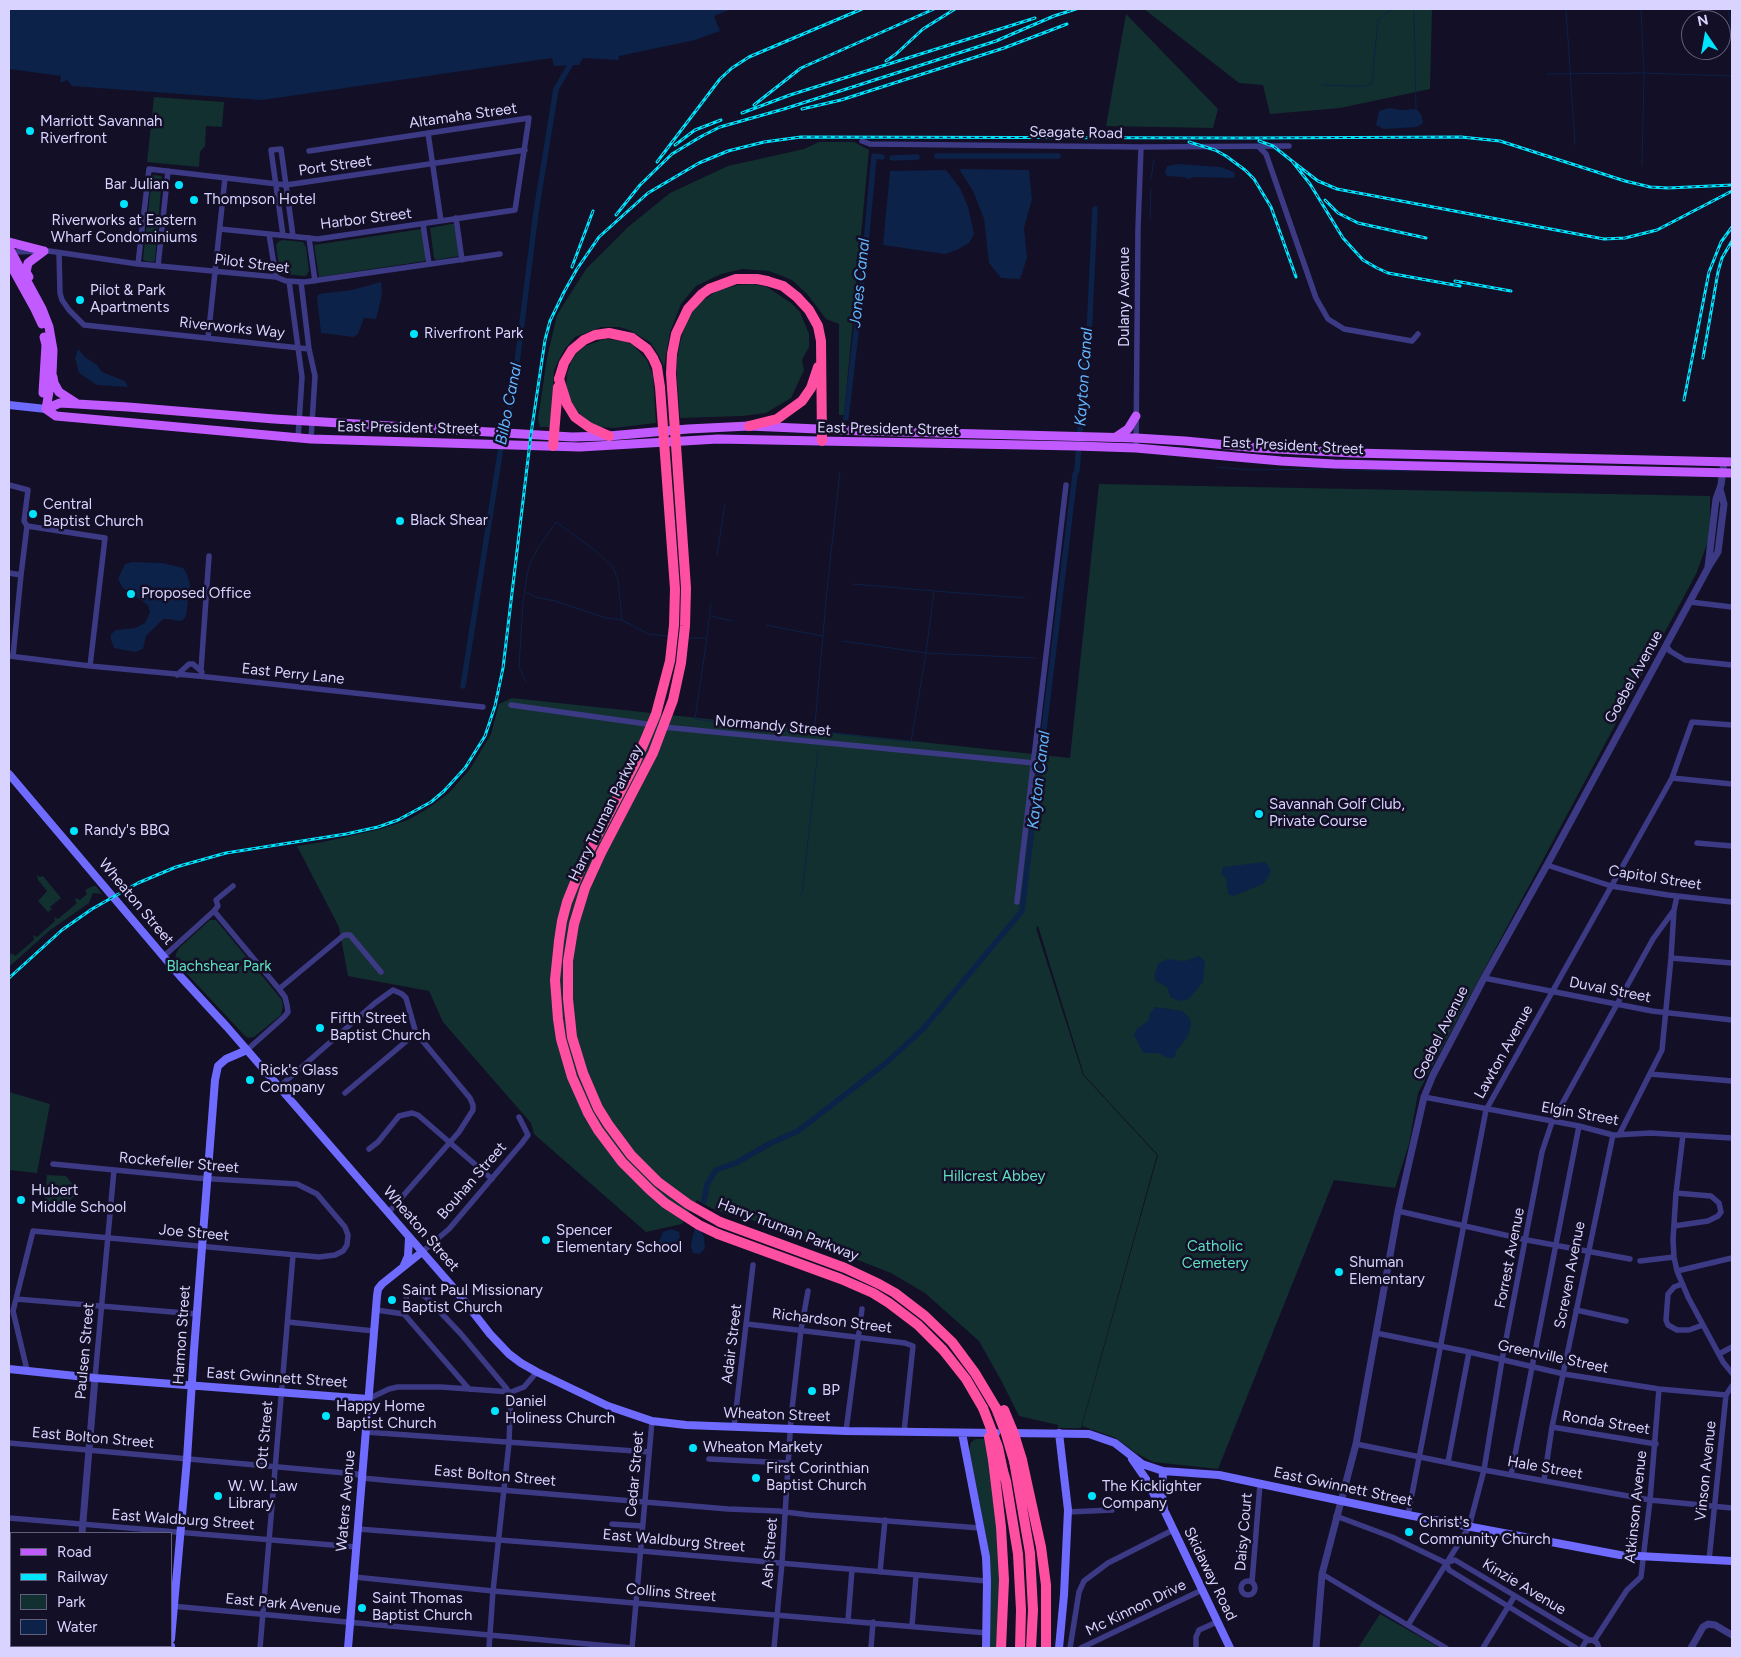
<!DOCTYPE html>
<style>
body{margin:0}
#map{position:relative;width:1741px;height:1657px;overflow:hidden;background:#130f26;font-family:Figtree,sans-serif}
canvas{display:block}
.frame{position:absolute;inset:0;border:10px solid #d9d4ff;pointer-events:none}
.legend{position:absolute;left:10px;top:1532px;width:162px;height:115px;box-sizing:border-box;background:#130f26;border:1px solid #625e7d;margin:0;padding:6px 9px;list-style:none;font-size:15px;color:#d9d4ff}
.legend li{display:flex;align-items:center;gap:10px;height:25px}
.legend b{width:25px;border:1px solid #625e7d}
.north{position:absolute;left:1681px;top:10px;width:50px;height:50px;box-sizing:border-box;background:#130f26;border:1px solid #625e7d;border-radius:50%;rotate:348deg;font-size:14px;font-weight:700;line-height:20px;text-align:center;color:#d9d4ff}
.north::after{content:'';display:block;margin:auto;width:18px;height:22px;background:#00e5ff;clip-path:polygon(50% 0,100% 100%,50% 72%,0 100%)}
</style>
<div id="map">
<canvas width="1741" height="1657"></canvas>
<div class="frame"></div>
<ul class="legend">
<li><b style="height:6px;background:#c25bff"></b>Road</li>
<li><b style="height:6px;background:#00e5ff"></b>Railway</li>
<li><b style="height:14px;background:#12302f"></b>Park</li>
<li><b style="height:14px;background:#0c2248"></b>Water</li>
</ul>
<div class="north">N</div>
</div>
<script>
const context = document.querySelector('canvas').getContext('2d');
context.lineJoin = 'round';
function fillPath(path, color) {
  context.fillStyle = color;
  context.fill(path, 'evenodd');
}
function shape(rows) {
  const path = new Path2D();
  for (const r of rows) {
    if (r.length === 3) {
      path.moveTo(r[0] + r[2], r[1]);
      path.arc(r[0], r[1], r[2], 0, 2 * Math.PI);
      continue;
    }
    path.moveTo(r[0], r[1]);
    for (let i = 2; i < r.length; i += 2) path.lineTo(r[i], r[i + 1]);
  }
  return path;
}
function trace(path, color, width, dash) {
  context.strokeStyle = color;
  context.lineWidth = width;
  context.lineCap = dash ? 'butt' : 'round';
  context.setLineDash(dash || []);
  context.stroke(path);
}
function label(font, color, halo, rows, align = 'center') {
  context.font = font + ' Figtree,sans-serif';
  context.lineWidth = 5;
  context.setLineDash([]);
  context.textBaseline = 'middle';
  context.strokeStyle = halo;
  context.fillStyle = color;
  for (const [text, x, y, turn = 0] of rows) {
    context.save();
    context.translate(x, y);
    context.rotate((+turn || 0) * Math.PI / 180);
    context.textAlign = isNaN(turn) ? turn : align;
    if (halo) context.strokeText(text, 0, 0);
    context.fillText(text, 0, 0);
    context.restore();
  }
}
fillPath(shape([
 [1144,9,1432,9,1430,89,1340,108,1270,114,1263,85,1239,83],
 [1126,14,1218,109,1213,128,1106,126],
 [154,97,224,102,222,127,206,126,205,146,200,152,199,167,147,162],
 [819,142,854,142,869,150,844,415,839,415,839,324,826,319,808,295,792,280,769,271,742,269,721,274,696,286,681,304,670,332,664,367,658,354,650,342,629,330,619,327,601,327,575,337,564,350,554,370,551,427,540,427,538,419,547,358,557,315,586,269,628,227,670,193,728,166,804,149],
 [153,175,161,176,162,177,155,260,153,262,145,261,143,259,152,176],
 [451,224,454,224,455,229,459,256,436,260,434,258,430,228],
 [422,229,426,257,425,261,319,277,314,245],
 [283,240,303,242,306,247,309,271,306,276,280,274,276,245,279,241],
 [753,284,767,287,791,303,800,312,809,334,809,347,802,360,804,370,791,398,766,413,742,416,680,418,677,380,677,358,681,339,687,320,699,303,717,291,738,285],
 [605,339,624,341,633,345,647,360,653,375,656,423,614,428,600,427,588,422,578,412,569,399,566,387,567,374,571,362,577,353,585,346],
 [1099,484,1710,496,1710,536,1696,574,1418,1093,1409,1144,1395,1188,1334,1180,1218,1469,1153,1462,1136,1453,1116,1438,1082,1426,1158,1155,1084,1075,1038,926,1036,928,1083,1075,1157,1155,1081,1428,1058,1428,1058,1425,1019,1416,1002,1382,979,1341,925,1293,891,1273,763,1223,726,1214,709,1207,697,1200,682,1224,646,1232,534,1134,531,1123,443,1022,429,991,348,976,339,927,297,846,323,842,381,829,408,820,427,809,449,793,470,769,491,734,499,704,512,698,1070,758],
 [37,875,40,877,43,876,61,898,50,907,52,909,48,912,38,901,47,891,38,880],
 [93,886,96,886,102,894,93,893,89,903,49,931,9,967,9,956,12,953,15,956,34,940,33,935,37,937,55,921,54,917,58,919,77,903,75,900,76,898,80,900,87,894,85,890],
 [210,920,216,920,282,1000,283,1007,281,1015,254,1037,248,1038,244,1035,175,961,176,954,179,948],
 [9,1092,50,1104,37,1173,9,1170],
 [47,1175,66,1176,79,1193,70,1200,65,1212,44,1208],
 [976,1439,984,1439,989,1459,996,1518,1000,1580,996,1648,990,1648,990,1585,986,1538,969,1450,971,1442],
 [1380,1614,1440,1648,1358,1648]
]), '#12302f');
fillPath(shape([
 [9,9,731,9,714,16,720,31,695,40,619,56,618,60,583,58,579,65,554,66,552,58,262,100,72,86,67,80,60,83,61,76,9,69],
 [1389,108,1401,110,1416,109,1421,114,1423,123,1417,127,1383,129,1376,125,1379,111],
 [1178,164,1221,167,1234,172,1235,176,1233,178,1195,177,1188,179,1184,177,1167,176,1165,172,1167,166],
 [959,169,1029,170,1032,199,1024,228,1027,258,1020,279,1001,278,989,263,984,219,973,191],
 [946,170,960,188,968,207,974,234,969,243,957,250,945,254,883,245,890,171],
 [381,282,382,294,376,319,364,318,358,334,353,337,321,333,317,297,319,294,352,290],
 [78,349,85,357,97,365,102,372,125,381,128,387,97,385,79,373,75,358],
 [132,562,162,563,183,568,187,574,190,585,186,616,183,620,179,621,168,619,163,619,146,636,143,649,135,652,114,648,111,640,111,634,116,630,135,628,145,623,150,612,148,605,123,588,118,579,125,564],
 [1264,862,1268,865,1271,870,1269,876,1263,884,1233,896,1228,894,1226,878,1221,874,1223,867],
 [1199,956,1205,961,1203,982,1189,999,1180,1001,1171,998,1169,994,1168,988,1156,981,1154,976,1158,964,1167,959,1185,961],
 [1155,1007,1183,1011,1190,1019,1191,1025,1188,1036,1175,1053,1176,1055,1174,1058,1168,1058,1158,1053,1143,1053,1134,1035,1137,1029,1148,1021,1150,1013],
 [695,1228,701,1231,704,1237,705,1248,700,1254,693,1253,691,1247,692,1239],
 [671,1229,679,1232,680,1240,672,1245,660,1248,658,1244,663,1232]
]), '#0c2248');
trace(shape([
 [1414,9,1416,109],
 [1566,9,1575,144],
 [1641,9,1644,73,1642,166],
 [1728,9,1732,35],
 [1547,74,1644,73,1732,76],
 [1323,85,1352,86,1366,86,1372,83,1378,20,1392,9],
 [1151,179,1154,159],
 [1150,218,1151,190],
 [1217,467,1248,470,1326,469],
 [1343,470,1416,471],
 [717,555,725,504],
 [853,584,934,591,926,653,1035,658],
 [935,591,1024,598],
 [526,592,535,597,555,601,606,618,622,620,618,580,613,567,597,552,556,522,538,548,530,563,527,575,523,602,519,666,526,682],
 [711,616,732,621],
 [622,620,648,634,668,636],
 [766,625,822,636],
 [707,637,711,603],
 [689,638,707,638,695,719,814,735,827,590,840,472],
 [831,733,911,742,926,653,843,641],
 [798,897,802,893,804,877,818,750]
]), '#0c2248', 1);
trace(shape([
 [937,156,1058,156],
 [892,158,917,157],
 [846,418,865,254,874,156,882,157],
 [463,686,505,422,512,402,536,212,556,89,570,65],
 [704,1201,707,1184,716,1170,736,1163,769,1144,798,1131,886,1063,923,1029,1022,911,1075,474,1077,471,1084,372,1089,335,1095,209]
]), '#0c2248', 5.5);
trace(shape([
 [428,133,441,221],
 [862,141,870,144,1141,147,1289,146],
 [1259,147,1266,154,1316,298,1328,319,1344,329,1412,341,1418,334],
 [456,218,462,260],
 [423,224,429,264],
 [220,229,318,239,515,210,529,118,309,151],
 [269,234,276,277],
 [283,235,271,150,281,149,293,236],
 [309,238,315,281],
 [11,252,49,251,138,264,276,277,286,281,305,282,500,254],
 [59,253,60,293,62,300,69,310,84,325,309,349],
 [138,264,149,169,286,185,525,150],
 [158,266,168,171],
 [289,281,302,377,298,438],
 [301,282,309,349,315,376,311,439],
 [208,338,225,178],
 [1136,448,1138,228,1141,147],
 [9,485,28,490,24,521,27,526,21,575],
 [27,526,105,538,90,666],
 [9,573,21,575,13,656],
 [1690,602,1732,607],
 [1667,647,1670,651,1685,660,1732,665],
 [9,656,90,666,198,676,483,707],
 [201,670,209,556],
 [177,675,189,664,193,664,202,672],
 [511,705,654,725],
 [663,727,1034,763],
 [1672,778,1732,784],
 [1697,843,1732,846],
 [1547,865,1611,886,1668,895,1732,902],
 [1017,902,1066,485],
 [214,911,279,989,285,997,287,1005,288,1012,284,1017,247,1050],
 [163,957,214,911,218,906,216,900,233,886],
 [1671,958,1732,963],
 [1484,978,1652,1011,1732,1020],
 [279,989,344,935,350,935,381,972],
 [1650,1074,1732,1081],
 [279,1087,375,1003,393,990,402,994,406,998,416,1033,470,1098,473,1105,473,1110,459,1132,388,1213],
 [345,1093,416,1033],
 [1424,1097,1579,1126,1613,1135,1651,1133,1732,1138],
 [1619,1135,1662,1050,1671,958,1674,910,1677,896],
 [1683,1135,1676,1193,1673,1240,1674,1257,1677,1271,1688,1297,1723,1362,1732,1373],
 [369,1149,378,1142,399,1116,412,1113,418,1115,492,1179],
 [1398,1211,1527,1240,1630,1259],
 [1674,1226,1708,1221,1718,1216,1721,1212,1719,1203,1711,1196,1676,1193],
 [422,1252,449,1229,522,1143,528,1135,519,1117],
 [1640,1261,1674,1257],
 [1677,1271,1732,1258],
 [1682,1284,1674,1287,1668,1294,1666,1320,1668,1325,1677,1330,1689,1330,1703,1325],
 [16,1299,197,1314],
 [376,1310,404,1314,469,1389],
 [1576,1310,1626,1321],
 [404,1314,407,1293,410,1290,414,1290,426,1297,461,1334,507,1389,507,1392],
 [288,1322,374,1331],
 [747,1324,905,1343,913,1346,904,1432],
 [1376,1333,1469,1352,1564,1374,1659,1389,1726,1395],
 [1719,1354,1732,1347],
 [27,1370,13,1311,33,1231,319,1257,335,1255,343,1251,347,1245,348,1235,345,1227,317,1194,297,1184,197,1178,53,1164],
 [95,1378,114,1170],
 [368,1399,389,1389,398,1387,441,1387,511,1392,524,1387,537,1372],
 [734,1427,753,1265],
 [1552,1427,1656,1444],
 [846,1431,862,1309],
 [365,1432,649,1452],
 [9,1443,357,1474,362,1478,394,1481,728,1509,778,1511,809,1515,980,1528],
 [1356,1444,1484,1470,1650,1500,1732,1508],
 [709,1459,788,1463],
 [1448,1462,1469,1352],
 [1511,1475,1579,1126],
 [1544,1480,1552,1427,1613,1135],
 [1068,1512,1112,1510],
 [1408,1515,1486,1110,1672,778,1692,722,1732,725],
 [1336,1516,1392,1537,1446,1563,1455,1560,1589,1640],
 [9,1518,356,1547],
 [612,1524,642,1526],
 [358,1529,641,1551,987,1581],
 [1709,1560,1726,1395,1732,1386],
 [1446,1563,1449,1570,1576,1648],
 [880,1572,885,1520],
 [1322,1574,1446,1648],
 [354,1577,493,1591,987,1633],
 [1248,1588,7],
 [1252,1582,1260,1484],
 [9,1591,11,1591],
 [171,1606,632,1648],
 [848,1621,852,1569],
 [1408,1625,1469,1527,1484,1470,1502,1360,1542,1152,1552,1122,1653,939,1674,910],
 [912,1626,916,1576],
 [1594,1641,1627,1590,1641,1577,1650,1500,1659,1389],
 [260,1648,293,1255],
 [489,1648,493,1591,509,1443,511,1392],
 [632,1648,652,1421],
 [774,1648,782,1563,791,1418,801,1330,808,1291],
 [871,1648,873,1622],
 [1070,1648,1079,1592,1084,1581,1108,1563,1173,1530],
 [1081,1648,1202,1590],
 [1196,1648,1196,1637,1199,1630,1217,1622],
 [1483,1648,1514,1597],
 [1582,1648,1586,1641,1592,1640,1597,1643,1599,1648]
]), '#3d3a85', 5.5);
trace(shape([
 [1708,567,1716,499,1721,485,1724,461],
 [82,1533,95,1378],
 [50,1648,51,1646],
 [1316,1648,1322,1574,1356,1444,1398,1211,1424,1097,1433,1075,1484,978,1547,865,1708,568,1718,552,1724,504,1720,489],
 [1691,1648,1703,1627,1708,1624,1715,1625,1732,1635]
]), '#3d3a85', 7);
trace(shape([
 [9,405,46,409],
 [9,774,180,976,227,1027,458,1293,490,1334,509,1354,521,1363,537,1372,608,1406,652,1421,686,1425,846,1431,996,1433],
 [404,1265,408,1256,409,1238],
 [9,1369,95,1378,368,1399],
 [962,1433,986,1557,987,1581,986,1648],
 [1010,1433,1089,1434,1115,1443,1142,1464,1163,1471,1219,1475,1408,1515,1620,1555,1732,1561],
 [1132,1459,1148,1482,1157,1501,1165,1512,1230,1648],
 [1163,1471,1162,1495,1164,1509],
 [171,1639,187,1459,194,1350,215,1080,218,1066,226,1059,247,1050],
 [170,1648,171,1646],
 [348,1648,377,1296,378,1289,382,1284,422,1252],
 [1059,1648,1064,1595,1068,1510,1059,1433]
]), '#6f6bff', 8);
trace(shape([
 [9,242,44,251],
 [9,248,42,309,49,327,53,350,52,374,46,409],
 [9,262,35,309,42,324],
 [29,277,26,272,28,263,44,251],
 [53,377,54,383,59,392,76,403],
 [43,393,46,345,44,337],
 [46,409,56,416,311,439,580,447,718,439,1076,446,1136,448,1281,461,1334,464,1732,473],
 [46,409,60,403,128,407,274,419,572,437,609,436,688,429,749,426,864,431,1136,438,1185,441,1258,448,1354,453,1732,462],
 [1116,437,1128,429,1136,416]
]), '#c25bff', 9);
trace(shape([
 [767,281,783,286,797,297,809,310,818,326,821,341,822,441],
 [559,379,567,404,575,417,589,427,609,436],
 [749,426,777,419,802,401,811,388,818,367],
 [553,446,558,387],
 [720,1222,845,1268,879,1284,895,1293,925,1316,952,1342,975,1373,996,1408],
 [718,1234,841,1279,873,1293,889,1303,918,1325,943,1350,966,1379,983,1408],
 [993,1460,1001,1527,1004,1580,1001,1648],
 [1022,1460,1041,1547,1046,1585,1046,1648],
 [1014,1461,1030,1553,1033,1610,1031,1648],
 [1003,1471,1006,1481,1018,1554,1021,1610,1020,1648]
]), '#ff4fa3', 10);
const rail = shape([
 [886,61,896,54,923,29,955,9],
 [754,105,801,68,934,9],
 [802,109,841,100,1004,48,1067,24],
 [742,113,790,95,1035,18],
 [1259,141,1273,146,1292,161,1310,184,1343,238,1363,260,1377,268,1388,273,1460,286],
 [1189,142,1215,150,1226,156,1245,170,1254,179,1271,207,1296,277],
 [675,145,695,130,721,120],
 [1292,161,1318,181,1337,189,1604,239,1625,238,1657,230,1732,191],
 [657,162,720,79,732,68,749,57,862,9],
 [1325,200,1338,213,1358,223,1426,238],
 [616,215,640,185,672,154,702,136,720,127,784,109,996,41,1054,16,1076,9],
 [572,267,593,211],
 [1455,281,1511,291],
 [1703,358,1718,272,1722,258,1732,241],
 [1684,400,1709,272,1721,242,1732,227],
 [9,978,62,930,92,909,138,883,176,867,226,853,346,834,378,827,398,820,431,802,444,791,465,768,485,736,495,706,503,668,531,434,545,340,550,321,564,292,577,269,599,237,648,193,699,163,728,151,764,142,801,137,1247,138,1461,137,1500,141,1625,181,1650,187,1668,188,1732,185]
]);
trace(rail, '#00e5ff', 3);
trace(rail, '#130f26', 1, [4]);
trace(shape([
 [559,379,564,363,572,350,584,340,595,335,609,333,632,338,647,349,653,358,657,367,660,387,675,589,674,625,670,661,656,714,635,764,582,865,567,902,562,921,559,941,555,980,558,1019,561,1039,572,1077,588,1113,598,1130,622,1162,650,1190,665,1203,699,1225,718,1234],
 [720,1222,688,1204,658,1182,631,1155,608,1124,598,1108,583,1073,572,1037,568,999,568,961,574,924,585,888,601,853,653,753,673,700,681,663,685,626,686,588,671,374,672,354,676,334,688,309,702,294,709,289,736,279,757,279,767,281],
 [983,1408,998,1447,1003,1471],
 [996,1408,1006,1434,1014,1461],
 [1004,1410,1014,1434,1022,1460],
 [989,1437,993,1460]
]), '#ff4fa3', 10);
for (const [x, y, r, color] of [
 [30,131,5,"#00e5ff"],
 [179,185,5,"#00e5ff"],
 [194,200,5,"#00e5ff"],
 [124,204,5,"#00e5ff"],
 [80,300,5,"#00e5ff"],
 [414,334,5,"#00e5ff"],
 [33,514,5,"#00e5ff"],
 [400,521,5,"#00e5ff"],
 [131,594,5,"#00e5ff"],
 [1259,814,5,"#00e5ff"],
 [74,831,5,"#00e5ff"],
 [320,1028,5,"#00e5ff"],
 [250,1080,5,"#00e5ff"],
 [21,1200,5,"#00e5ff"],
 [546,1240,5,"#00e5ff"],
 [1339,1272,5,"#00e5ff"],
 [392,1300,5,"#00e5ff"],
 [812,1391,5,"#00e5ff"],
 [495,1411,5,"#00e5ff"],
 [326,1416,5,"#00e5ff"],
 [693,1448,5,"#00e5ff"],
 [756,1478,5,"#00e5ff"],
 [218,1496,5,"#00e5ff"],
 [1092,1496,5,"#00e5ff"],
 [1409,1532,5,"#00e5ff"],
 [362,1608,5,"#00e5ff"]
]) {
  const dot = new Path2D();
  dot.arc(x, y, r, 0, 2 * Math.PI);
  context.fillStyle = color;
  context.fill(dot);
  trace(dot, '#130f26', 2);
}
label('15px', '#d9d4ff', '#130f26', [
 ["Altamaha Street",463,116,-8],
 ["Seagate Road",1076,133,1],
 ["Port Street",335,166,-8],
 ["Harbor Street",366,219,-7],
 ["Pilot Street",252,264,7],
 ["Dulany Avenue",1125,297,-90],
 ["Riverworks Way",232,328,6],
 ["East President Street",408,428,1],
 ["East President Street",888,429,1],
 ["East President Street",1293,446,3],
 ["East Perry Lane",293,674,6],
 ["Goebel Avenue",1634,677,-61],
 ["Normandy Street",773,726,5],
 ["Harry Truman Parkway",606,813,-64],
 ["Capitol Street",1655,878,9],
 ["Wheaton Street",136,902,50],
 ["Duval Street",1610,990,11],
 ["Goebel Avenue",1441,1033,-63],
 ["Lawton Avenue",1504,1052,-61],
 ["Elgin Street",1580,1114,10],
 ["Rockefeller Street",179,1163,5],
 ["Bouhan Street",472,1181,-49],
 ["Wheaton Street",421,1229,49],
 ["Harry Truman Parkway",788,1230,21],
 ["Joe Street",194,1233,5],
 ["Forrest Avenue",1510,1258,-79],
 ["Screven Avenue",1570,1275,-79],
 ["Richardson Street",832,1321,7],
 ["Harmon Street",182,1335,-86],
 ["Adair Street",732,1344,-83],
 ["Paulsen Street",85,1351,-85],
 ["Greenville Street",1553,1357,12],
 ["East Gwinnett Street",277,1378,4],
 ["Wheaton Street",777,1415,2],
 ["Ronda Street",1606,1423,9],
 ["Ott Street",265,1435,-85],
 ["East Bolton Street",93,1438,5],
 ["Hale Street",1545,1468,10],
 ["Vinson Avenue",1706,1471,-84],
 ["Cedar Street",635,1474,-85],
 ["East Bolton Street",495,1476,5],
 ["East Gwinnett Street",1343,1487,12],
 ["Waters Avenue",346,1501,-85],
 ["Atkinson Avenue",1636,1507,-84],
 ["East Waldburg Street",183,1520,4],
 ["Daisy Court",1244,1532,-85],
 ["East Waldburg Street",674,1541,5],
 ["Ash Street",770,1553,-86],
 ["Skidaway Road",1210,1574,64],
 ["Kinzie Avenue",1524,1587,31],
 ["Collins Street",671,1593,5],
 ["East Park Avenue",283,1604,5],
 ["Mc Kinnon Drive",1136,1608,-26]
]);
label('15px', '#d9d4ff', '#130f26', [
 ["Marriott Savannah",40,122],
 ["Riverfront",40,139],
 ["Bar Julian",169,185,"right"],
 ["Thompson Hotel",204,200],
 ["Riverworks at Eastern",124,221,"center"],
 ["Wharf Condominiums",124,238,"center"],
 ["Pilot & Park",90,291],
 ["Apartments",90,308],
 ["Riverfront Park",424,334],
 ["Central",43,505],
 ["Baptist Church",43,522],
 ["Black Shear",410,521],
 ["Proposed Office",141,594],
 ["Savannah Golf Club,",1269,805],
 ["Private Course",1269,822],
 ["Randy's BBQ",84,831],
 ["Fifth Street",330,1019],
 ["Baptist Church",330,1036],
 ["Rick's Glass",260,1071],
 ["Company",260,1088],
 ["Hubert",31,1191],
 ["Middle School",31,1208],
 ["Spencer",556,1231],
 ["Elementary School",556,1248],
 ["Shuman",1349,1263],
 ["Elementary",1349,1280],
 ["Saint Paul Missionary",402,1291],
 ["Baptist Church",402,1308],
 ["BP",822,1391],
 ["Daniel",505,1402],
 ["Holiness Church",505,1419],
 ["Happy Home",336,1407],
 ["Baptist Church",336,1424],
 ["Wheaton Markety",703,1448],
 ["First Corinthian",766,1469],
 ["Baptist Church",766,1486],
 ["W. W. Law",228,1487],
 ["Library",228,1504],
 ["The Kicklighter",1102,1487],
 ["Company",1102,1504],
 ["Christ's",1419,1523],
 ["Community Church",1419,1540],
 ["Saint Thomas",372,1599],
 ["Baptist Church",372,1616]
], 'left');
label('15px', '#5fe0c0', '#130f26', [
 ["Blachshear Park",219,967],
 ["Hillcrest Abbey",994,1177],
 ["Catholic",1215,1247],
 ["Cemetery",1215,1264]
]);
label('italic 16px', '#62b6ff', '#130f26', [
 ["Jones Canal",860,283,-84],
 ["Kayton Canal",1084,377,-86],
 ["Bilbo Canal",509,404,-79],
 ["Kayton Canal",1039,780,-83]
]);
</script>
